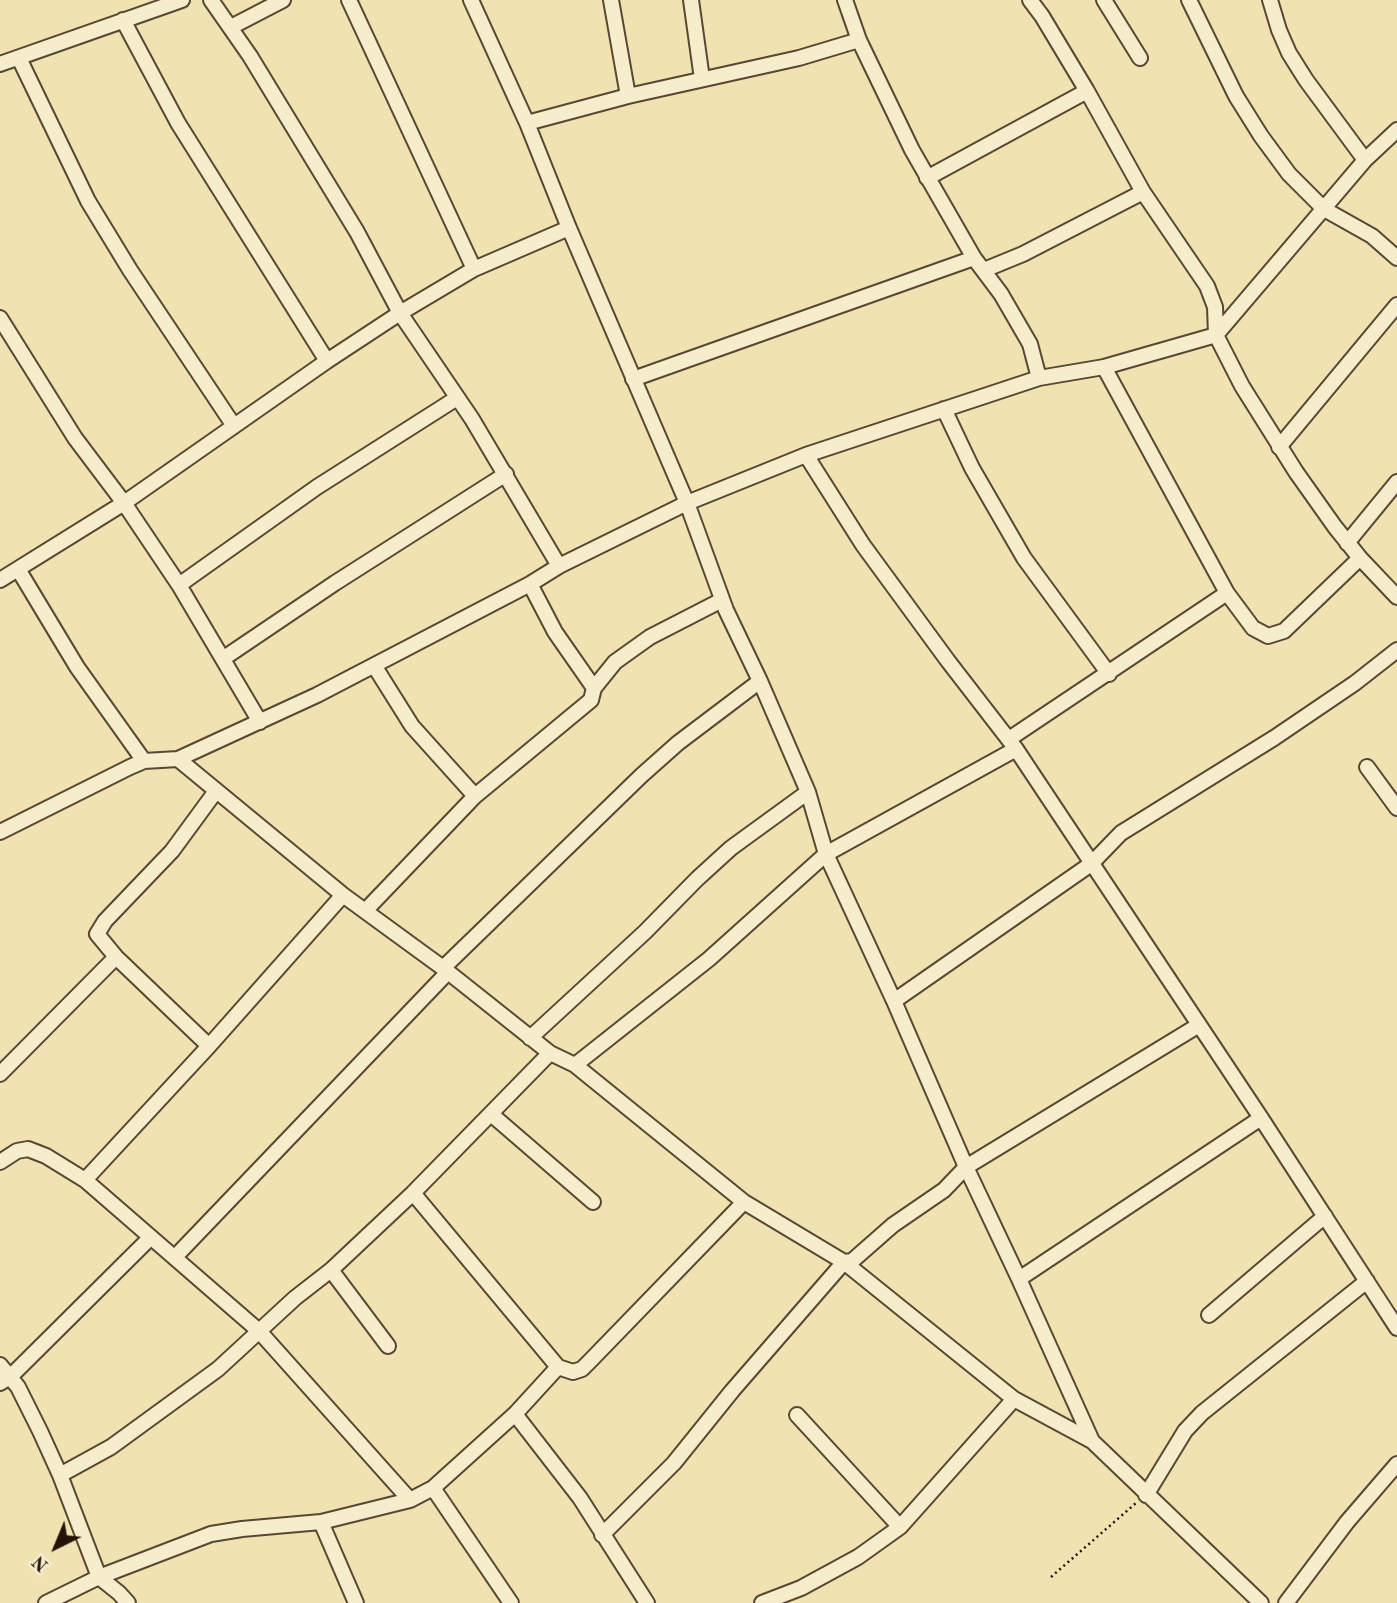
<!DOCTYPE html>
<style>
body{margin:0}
#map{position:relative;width:1397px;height:1603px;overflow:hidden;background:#f0e3b1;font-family:"Old Standard TT",serif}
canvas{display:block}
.north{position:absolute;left:21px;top:1512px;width:70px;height:70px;-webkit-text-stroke:5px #f5edcc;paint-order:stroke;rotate:223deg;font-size:19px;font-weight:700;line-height:28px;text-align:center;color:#261307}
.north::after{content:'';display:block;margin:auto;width:24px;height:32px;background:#261307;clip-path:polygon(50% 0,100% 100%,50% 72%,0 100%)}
</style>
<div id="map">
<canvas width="1397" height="1603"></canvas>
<div class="north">N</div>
</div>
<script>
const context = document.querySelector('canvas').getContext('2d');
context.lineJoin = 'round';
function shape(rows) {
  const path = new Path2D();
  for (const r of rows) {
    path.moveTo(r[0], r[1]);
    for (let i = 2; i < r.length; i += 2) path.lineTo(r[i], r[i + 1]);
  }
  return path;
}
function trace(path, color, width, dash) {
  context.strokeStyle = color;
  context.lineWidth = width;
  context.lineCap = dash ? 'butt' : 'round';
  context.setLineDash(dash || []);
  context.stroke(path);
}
const minor = shape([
 [211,0,250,56,357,232,400,313,472,419,559,566],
 [349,0,474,269],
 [471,0,527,123,569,228,687,503,726,610,760,681,808,792,826,854,894,1001,966,1167,1019,1279,1092,1441],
 [611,0,628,96],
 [691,0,702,79],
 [845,0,859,40,912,150,974,258,1001,294,1030,344,1039,378],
 [1030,0,1042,16,1087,91,1143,192,1207,286,1215,307,1216,335,1242,386,1296,472,1335,527,1360,558,1397,597],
 [1104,0,1140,58],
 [1189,0,1236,96,1261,136,1289,174,1324,209,1372,236,1397,258],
 [1270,0,1279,30,1289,53,1306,80,1365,160],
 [123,20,178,123,327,361],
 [231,27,283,0],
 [19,58,88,201,130,270,234,426],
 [0,64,182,0],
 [527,123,628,96,799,58,859,40],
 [927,178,1087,91],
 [984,270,1023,254,1143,192],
 [0,318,75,438,124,503,179,585,260,722],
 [1104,367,1227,593,1253,628,1268,636,1284,631,1360,558],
 [633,379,974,258],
 [944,409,972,468,1024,558,1109,674],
 [1279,447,1397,305],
 [806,455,863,545,948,661,1016,749,1261,1118,1397,1328],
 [1347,543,1397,482],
 [18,569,77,667,144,761],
 [0,580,124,503,327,361,400,313,474,269,569,228],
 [530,584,555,632,594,688],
 [179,585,317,487,457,398],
 [224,658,335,583,506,474],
 [375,667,412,726,475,796],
 [1009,739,1227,593],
 [178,759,343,895,443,968,550,1053,575,1065,744,1202,844,1262,1014,1399,1092,1441,1261,1603],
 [1367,767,1397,808],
 [0,832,130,767,144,761,178,759,317,695,530,584,559,566,687,503,806,455,1039,378,1104,367,1216,335,1365,160,1397,130],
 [365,911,475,796,591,700,594,688,615,662,650,637,722,600],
 [443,968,642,775,678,743,760,681],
 [894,1001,1091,864,1121,833,1274,738,1355,683,1397,650],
 [530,1038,645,932,697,879,731,848,808,792],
 [209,1046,116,957,97,934,105,921,172,851,216,791],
 [575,1065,709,959,826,854,1016,749],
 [0,1074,116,957],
 [491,1114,593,1202],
 [0,1162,17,1151,28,1149,46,1156,85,1180,259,1331,410,1500],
 [85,1180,209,1046,343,895],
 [413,1193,558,1367,573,1372,582,1369,591,1360,744,1202],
 [175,1257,448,972],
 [331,1270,388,1346],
 [1019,1279,1261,1118],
 [1209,1315,1325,1216],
 [0,1365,18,1387,40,1431,60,1475,99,1577,119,1593,128,1603],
 [0,1383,10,1377,150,1238],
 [515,1414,580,1498,647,1603],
 [797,1415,900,1527],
 [60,1475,111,1447,218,1369,295,1298,331,1270,413,1193,550,1053],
 [433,1488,511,1603],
 [1146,1495,1185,1431,1202,1413,1367,1281],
 [321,1522,356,1603],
 [602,1535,674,1463,732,1391,844,1262,852,1261,893,1225,944,1190,966,1167,1199,1025],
 [46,1603,99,1577,211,1534,242,1529,321,1522,410,1500,433,1488,515,1414,558,1367],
 [762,1603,801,1588,858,1557,900,1527,1014,1399],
 [1286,1603,1347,1522,1397,1464]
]);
trace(minor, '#584732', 18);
trace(shape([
 [1051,1577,1136,1503]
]), '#261307', 2.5, [2, 3.5]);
trace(minor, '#f5edcc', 14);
</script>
